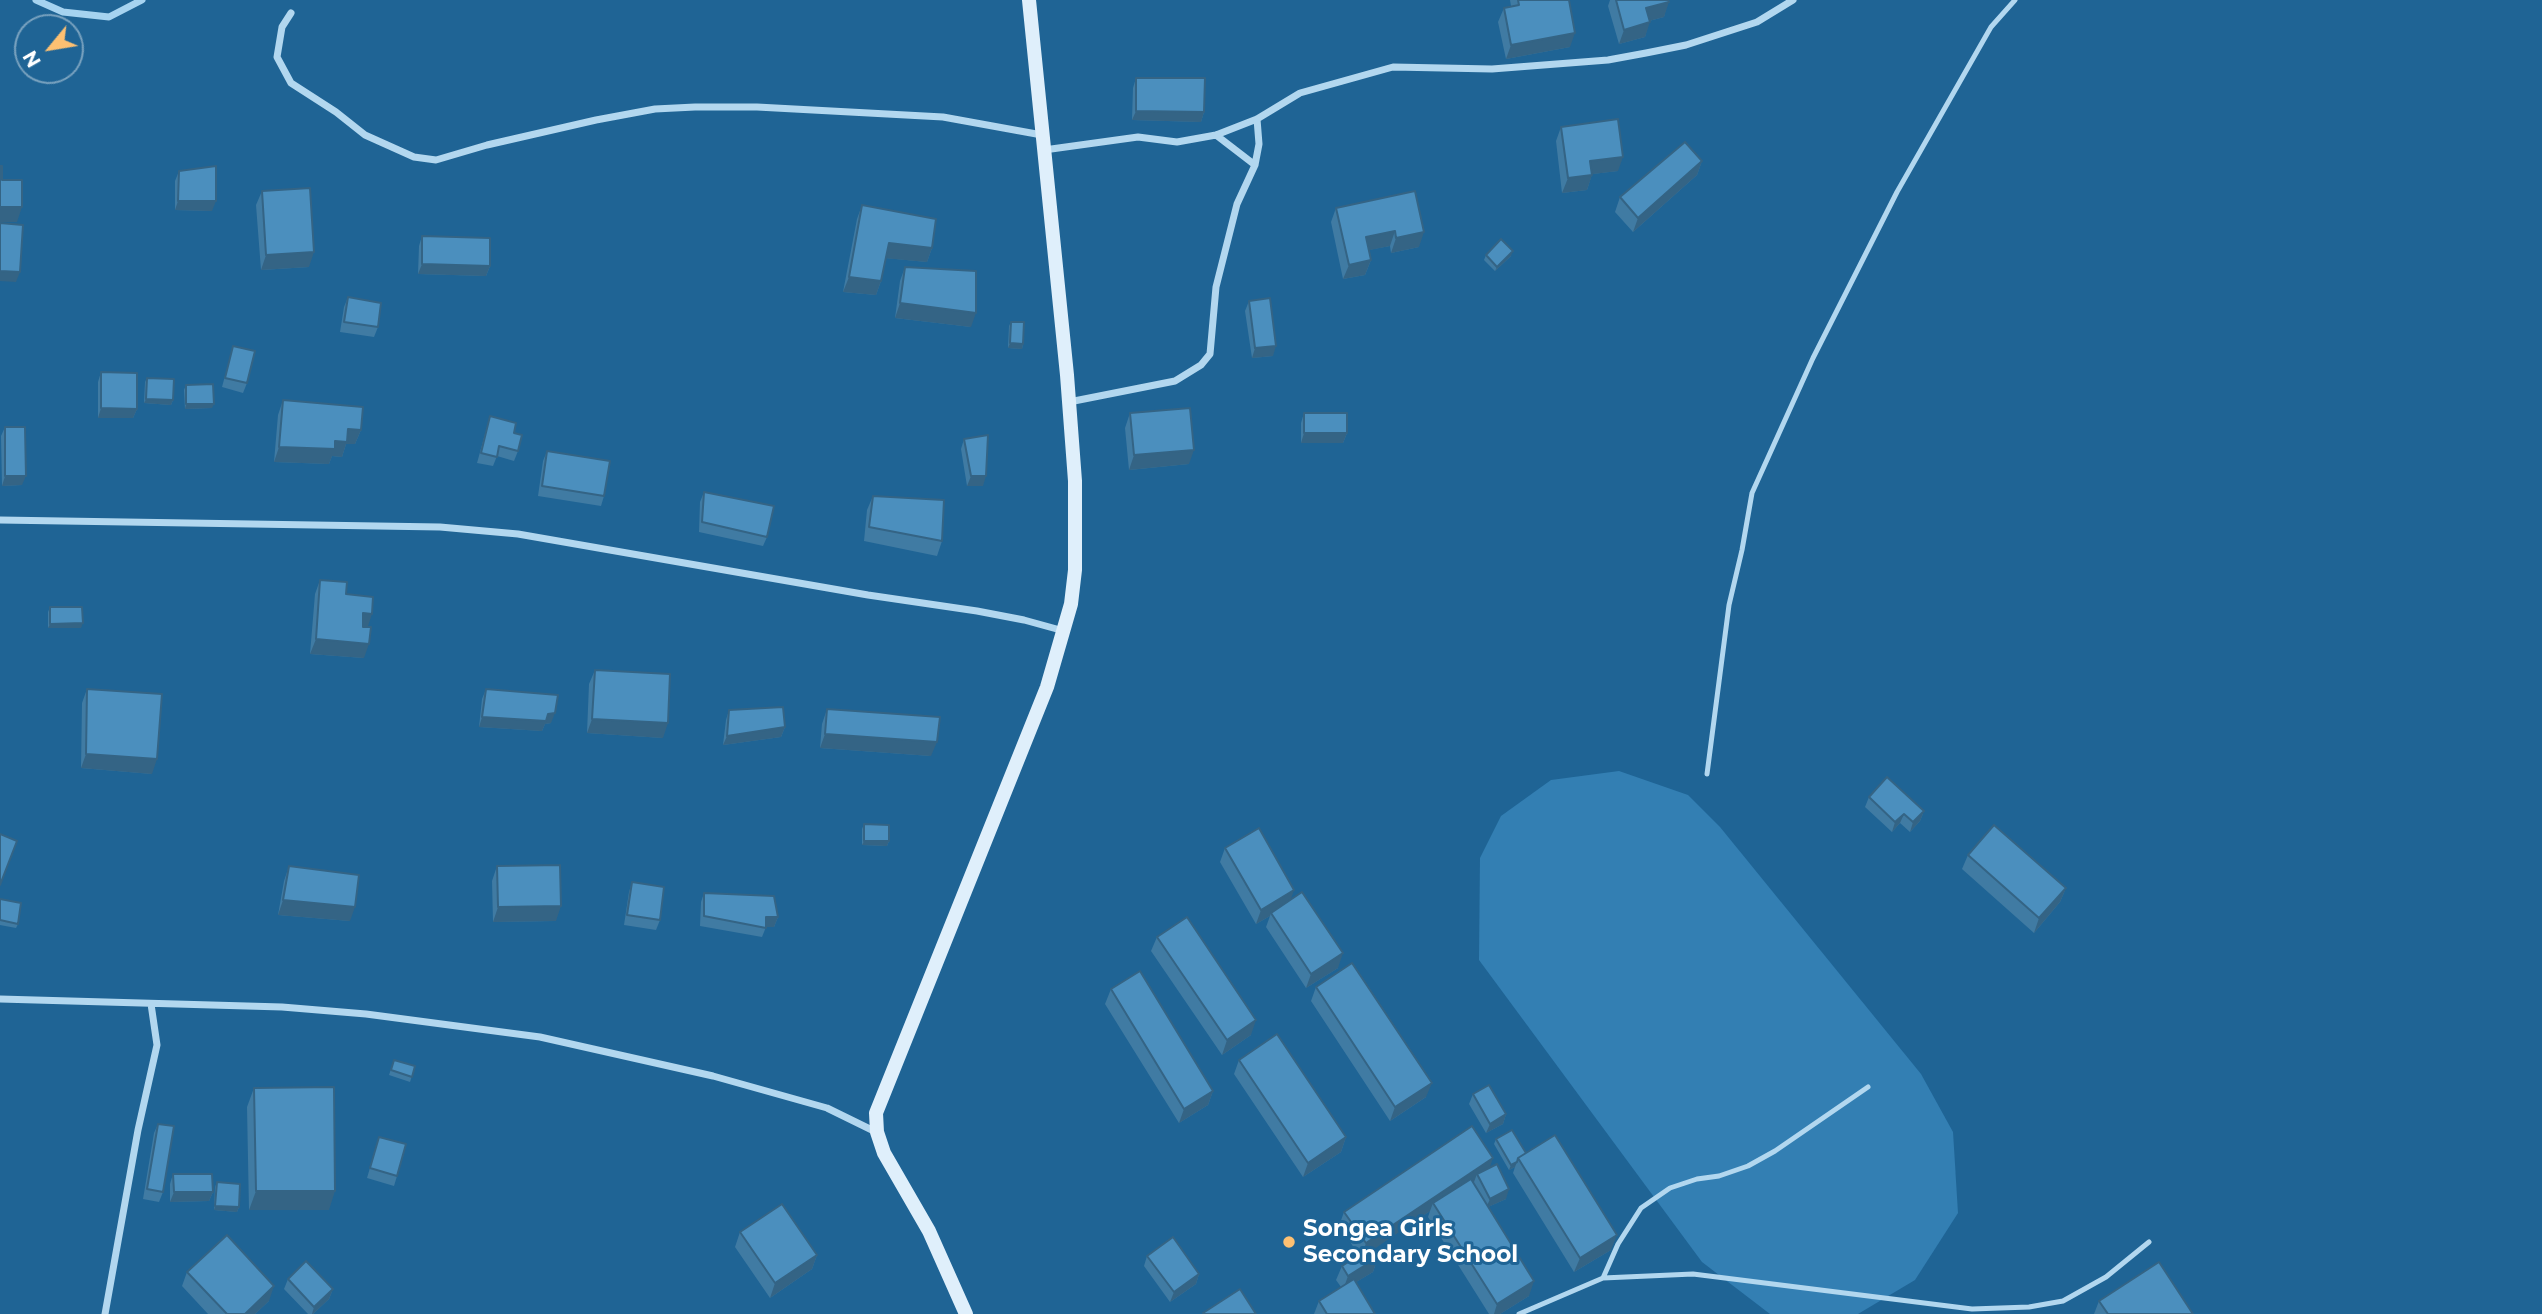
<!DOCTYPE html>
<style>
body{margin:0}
#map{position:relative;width:2542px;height:1314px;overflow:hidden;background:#1f6495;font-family:Montserrat,sans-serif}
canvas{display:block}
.north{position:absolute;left:14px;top:14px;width:70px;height:70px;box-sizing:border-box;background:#1f6495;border:2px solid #79a2bf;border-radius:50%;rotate:240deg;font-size:19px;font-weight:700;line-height:28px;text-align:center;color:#fff}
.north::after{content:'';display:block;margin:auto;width:24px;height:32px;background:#fdc072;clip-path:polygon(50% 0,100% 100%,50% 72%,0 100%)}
</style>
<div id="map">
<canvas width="2542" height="1314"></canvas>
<div class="north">N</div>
</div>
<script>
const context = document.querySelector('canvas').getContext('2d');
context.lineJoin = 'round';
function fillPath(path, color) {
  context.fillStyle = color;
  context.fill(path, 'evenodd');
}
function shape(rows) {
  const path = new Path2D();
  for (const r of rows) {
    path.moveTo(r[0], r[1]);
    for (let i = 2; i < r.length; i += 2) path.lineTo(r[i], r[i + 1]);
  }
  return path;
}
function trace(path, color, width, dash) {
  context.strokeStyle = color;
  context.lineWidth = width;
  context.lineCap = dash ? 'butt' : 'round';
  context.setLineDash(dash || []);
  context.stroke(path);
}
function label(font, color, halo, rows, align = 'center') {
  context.font = font + ' Montserrat,sans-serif';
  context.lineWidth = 6;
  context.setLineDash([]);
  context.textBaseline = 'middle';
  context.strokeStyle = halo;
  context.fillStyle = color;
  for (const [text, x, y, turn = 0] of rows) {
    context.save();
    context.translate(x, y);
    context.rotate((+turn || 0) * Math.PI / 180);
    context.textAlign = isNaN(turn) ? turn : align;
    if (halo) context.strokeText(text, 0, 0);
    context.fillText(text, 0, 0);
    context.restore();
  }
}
fillPath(shape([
 [1619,771,1688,795,1720,827,1921,1074,1953,1132,1958,1213,1915,1280,1858,1314,1770,1314,1702,1262,1479,960,1480,858,1501,816,1551,780]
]), '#337fb3');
trace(shape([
 [36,0,63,12,109,17,142,0]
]), '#a6d3f0', 7);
trace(shape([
 [1707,774,1729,605,1742,550,1752,493,1813,358,1897,192,1991,27,2015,0],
 [1603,1278,1618,1244,1641,1208,1670,1188,1697,1179,1719,1176,1748,1166,1775,1151,1868,1087],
 [1519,1314,1603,1278,1693,1274,1972,1309,2029,1307,2063,1301,2106,1277,2149,1242]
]), '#b2d7ef', 5);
trace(shape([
 [291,13,282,27,277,57,291,83,336,112,365,135,414,157,436,160,487,145,596,120,655,109,695,107,757,107,943,117,1042,135],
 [1216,135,1255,165],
 [1044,150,1138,137,1177,142,1216,135,1257,119,1300,93,1393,67,1492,69,1608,60,1646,53,1686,45,1757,22,1793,0],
 [1069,402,1175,381,1201,365,1210,354,1216,287,1237,204,1255,165,1259,144,1257,119],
 [0,520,440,527,518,534,868,595,977,611,1024,620,1064,631],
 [0,999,282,1007,366,1014,540,1037,713,1076,827,1108,876,1132],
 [105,1314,138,1130,157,1045,151,1004]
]), '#b2d7ef', 7);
trace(shape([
 [966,1314,929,1231,884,1153,877,1132,876,1113,1047,687,1071,604,1075,570,1075,481,1067,375,1029,0]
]), '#dfeffb', 14);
fillPath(shape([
 [1510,0,1569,0,1570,47,1506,59,1498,22,1504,8,1511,6],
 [1610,0,1668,0,1664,17,1649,21,1645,37,1619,44,1608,6],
 [1136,78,1204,112,1201,122,1132,120,1133,88],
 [1561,127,1618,171,1592,174,1587,190,1562,193,1556,141],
 [1702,161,1697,175,1633,232,1615,212,1620,197],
 [179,171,212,211,175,210,175,181],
 [262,191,309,267,261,270,256,205],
 [1415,191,1419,247,1391,253,1390,246,1368,250,1371,260,1365,275,1343,279,1331,222,1336,208],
 [862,205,932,248,927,262,886,258,881,281,876,295,843,292,857,219],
 [422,236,490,266,486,276,418,274,419,246],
 [1486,255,1511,256,1495,271,1484,260],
 [905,267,971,327,895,318,900,281],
 [348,297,378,327,374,337,340,332,344,307],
 [1249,301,1273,356,1252,358,1245,311],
 [1011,322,1023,344,1022,349,1008,348,1009,326],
 [233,346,247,383,243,393,222,387],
 [101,372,137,409,133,418,98,418,98,382],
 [147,378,173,400,171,405,144,403,145,382],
 [186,385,212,408,185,409,184,390],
 [283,400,361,430,355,444,346,444,342,457,332,456,329,464,274,462,278,415],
 [1130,413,1189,464,1129,470,1125,428],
 [1304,413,1347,433,1343,443,1301,443,1301,423],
 [490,416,514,433,518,451,514,461,497,456,493,466,477,463],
 [5,427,22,485,2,486,1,436],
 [964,439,983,486,967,486,961,449],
 [547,451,604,496,601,506,538,496,543,461],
 [704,492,767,537,763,546,699,532,700,502],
 [873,496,942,541,937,556,864,541,867,510],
 [320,580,346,594,364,658,310,654,315,594],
 [50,607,81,628,48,628,48,612],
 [595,670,663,738,587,733,589,684],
 [87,689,152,774,81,768,82,703],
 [486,689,551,723,545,724,542,731,479,727,482,699],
 [827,709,931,756,820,748,822,724],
 [729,710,785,727,781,737,723,745,726,720],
 [1869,797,1924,811,1920,821,1910,832,1900,823,1892,832,1865,807],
 [864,824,889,841,887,846,862,845,862,829],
 [1225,848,1291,899,1338,968,1306,988,1266,927,1270,916,1256,924,1220,862],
 [1968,855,2066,888,2060,902,2034,933,1962,869],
 [289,866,350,921,278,915,284,881],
 [497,866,556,921,493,922,492,881],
 [632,882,660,920,656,930,624,925,629,892],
 [704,893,778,917,774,927,766,927,762,937,700,926,701,902],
 [0,899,18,924,16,928,0,925],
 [1157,937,1251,1035,1222,1055,1151,951],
 [1316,987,1426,1097,1390,1121,1311,1001],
 [1111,989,1213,1091,1208,1105,1179,1123,1105,1004],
 [394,1060,415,1066,410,1082,389,1075],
 [1239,1060,1346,1137,1341,1152,1303,1177,1234,1074],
 [254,1088,329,1210,249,1210,247,1107],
 [1473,1094,1506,1114,1503,1124,1486,1133,1469,1104],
 [158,1124,163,1192,159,1202,143,1199,154,1133],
 [379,1137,397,1176,394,1186,367,1178],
 [1496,1139,1526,1153,1611,1250,1574,1272,1513,1173,1515,1167,1509,1170,1494,1144],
 [1490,1168,1506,1199,1488,1207,1529,1296,1500,1314,1489,1314,1428,1217,1430,1211,1373,1249,1378,1257,1373,1272,1356,1282,1375,1314,1314,1314,1319,1301,1341,1287,1336,1280,1342,1266,1359,1255,1339,1226,1344,1212],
 [173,1174,213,1192,209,1201,170,1202,170,1184],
 [217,1182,239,1207,237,1212,214,1210,215,1187],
 [740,1232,817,1255,812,1269,770,1298,735,1247],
 [1147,1256,1199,1274,1196,1284,1170,1302,1144,1266],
 [187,1272,269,1301,255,1314,208,1314,182,1286],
 [288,1279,333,1289,329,1299,313,1314,308,1314,284,1289],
 [2099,1301,2193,1314,2094,1314]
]), '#407ba3');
fillPath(shape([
 [1669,2,1664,17,1641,23,1646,8],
 [1650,22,1645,37,1619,44,1624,30],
 [1575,33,1570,47,1506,59,1511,45],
 [1136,111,1204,112,1201,122,1132,120],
 [1623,157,1618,171,1585,175,1590,161],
 [1702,161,1697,175,1633,232,1638,218],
 [1592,175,1587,190,1562,193,1568,178],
 [178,201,216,201,212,211,175,210],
 [0,207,22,207,17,222,0,222],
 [1395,231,1390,246,1360,252,1366,237],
 [1424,232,1419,247,1391,253,1396,238],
 [889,243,932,248,927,262,883,258],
 [1513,251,1511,256,1495,271,1497,267],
 [314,252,309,267,261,270,266,255],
 [1371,260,1365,275,1343,279,1349,265],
 [422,264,490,266,486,276,418,274],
 [0,271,20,272,16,282,0,281],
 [849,277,881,281,876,295,843,292],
 [900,303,976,313,971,327,895,318],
 [1010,343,1023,344,1022,349,1008,348],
 [1276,346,1273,356,1252,358,1255,348],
 [146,399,173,400,171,405,144,403],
 [186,404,214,404,212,408,185,409],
 [101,408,137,409,133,418,98,418],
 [348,429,361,430,355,444,346,444,342,457,332,456,329,464,274,462,279,447],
 [1304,433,1347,433,1343,443,1301,443],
 [1194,450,1189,464,1129,470,1134,455],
 [5,476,26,476,22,485,2,486],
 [971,476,986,476,983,486,967,486],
 [363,613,372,614,367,629,358,628],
 [83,623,81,628,48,628,50,624],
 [316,639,369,644,364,658,310,654],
 [555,713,551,723,545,724,542,731,479,727,482,717],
 [592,719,668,723,663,738,587,733],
 [785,727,781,737,723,745,727,736],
 [825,734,937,742,931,756,820,748],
 [86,754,157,759,152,774,81,768],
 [1924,811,1920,821,1910,832,1913,822],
 [1904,814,1900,823,1892,832,1895,822],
 [864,841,889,841,887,846,862,845],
 [2066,888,2060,902,2034,933,2039,918],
 [1294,890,1289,905,1271,913,1270,916,1256,924,1261,910],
 [283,900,355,907,350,921,278,915],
 [561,906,556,921,493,922,498,907],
 [766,917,778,917,774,927,763,927],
 [1343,953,1338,968,1306,988,1311,974],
 [1256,1020,1251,1035,1222,1055,1227,1040],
 [1432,1083,1426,1097,1390,1121,1395,1107],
 [1213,1091,1208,1105,1179,1123,1184,1109],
 [1506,1114,1503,1124,1486,1133,1490,1124],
 [1346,1137,1341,1152,1303,1177,1308,1163],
 [1493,1158,1488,1173,1477,1174,1474,1182,1436,1207,1433,1203,1430,1211,1361,1258,1366,1243],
 [1517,1162,1515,1167,1509,1170,1511,1165],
 [1509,1189,1506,1199,1486,1208,1490,1199],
 [256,1191,335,1191,329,1210,249,1210],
 [174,1192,213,1192,209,1201,170,1202],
 [215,1206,239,1207,237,1212,214,1210],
 [1617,1235,1611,1250,1574,1272,1580,1258],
 [817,1255,812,1269,770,1298,775,1283],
 [1378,1257,1373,1272,1343,1290,1348,1276],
 [1199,1274,1196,1284,1170,1302,1174,1292],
 [1534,1281,1529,1296,1500,1314,1494,1314,1497,1304],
 [274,1286,269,1301,255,1314,245,1314],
 [333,1289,329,1299,313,1314,312,1314,314,1307]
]), '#346485');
const building = shape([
 [1518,0,1569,0,1575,33,1511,45,1504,8,1519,5,1518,0],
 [1616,0,1668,0,1669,2,1646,8,1650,22,1624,30,1616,0],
 [1136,78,1205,78,1204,112,1136,111,1136,78],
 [1618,119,1623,157,1590,161,1592,175,1568,178,1561,127,1618,119],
 [1685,142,1702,161,1638,218,1620,197,1685,142],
 [0,166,2,166,2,180,22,180,22,207,0,207,0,166],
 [216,166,216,201,178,201,179,171,216,166],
 [310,188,314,252,266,255,262,191,310,188],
 [1415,191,1424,232,1396,238,1395,231,1366,237,1371,260,1349,265,1336,208,1415,191],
 [862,205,936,219,932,248,889,243,881,281,849,277,862,205],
 [0,223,23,225,20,272,0,271,0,223],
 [422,236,490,238,490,266,422,264,422,236],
 [1501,239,1513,251,1497,267,1486,255,1501,239],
 [905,267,976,271,976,313,900,303,905,267],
 [348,297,381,303,378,327,344,322,348,297],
 [1270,298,1276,346,1255,348,1249,301,1270,298],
 [1011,322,1024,322,1023,344,1010,343,1011,322],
 [233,346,255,351,247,383,225,378,233,346],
 [101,372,137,373,137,409,101,408,101,372],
 [147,378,174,379,173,400,146,399,147,378],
 [213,384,214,404,186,404,186,385,213,384],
 [283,400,363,407,361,430,348,429,347,442,335,441,335,449,279,447,283,400],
 [1190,408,1194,450,1134,455,1130,413,1190,408],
 [1304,413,1347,413,1347,433,1304,433,1304,413],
 [490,416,516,423,514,433,522,435,518,451,499,446,497,457,481,453,490,416],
 [5,427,25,427,26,476,5,476,5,427],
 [988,435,986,476,971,476,964,439,988,435],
 [547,451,610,461,604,496,542,486,547,451],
 [704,492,774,506,767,537,702,522,704,492],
 [873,496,944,500,942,541,869,527,873,496],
 [320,580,347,582,346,594,373,597,372,614,363,613,363,627,371,627,369,644,316,639,320,580],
 [50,607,82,607,83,623,50,624,50,607],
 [595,670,670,674,668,723,592,719,595,670],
 [87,689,162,694,157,759,86,754,87,689],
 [486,689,558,695,555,713,548,714,546,721,482,717,486,689],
 [783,707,785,727,727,736,729,710,783,707],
 [827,709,940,717,937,742,825,734,827,709],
 [1887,777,1924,811,1913,822,1904,814,1895,822,1869,797,1887,777],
 [864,824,889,825,889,841,864,841,864,824],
 [1994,825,2066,888,2039,918,1968,855,1994,825],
 [1259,828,1294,890,1261,910,1225,848,1259,828],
 [0,834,17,841,0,885,0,834],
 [560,865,561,906,498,907,497,866,560,865],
 [289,866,359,875,355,907,283,900,289,866],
 [632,882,664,887,660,920,627,915,632,882],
 [1302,892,1343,953,1311,974,1271,913,1302,892],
 [704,893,774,896,778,917,766,917,766,928,704,916,704,893],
 [0,899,21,903,18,924,0,920,0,899],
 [1187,917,1256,1020,1227,1040,1157,937,1187,917],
 [1352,963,1432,1083,1395,1107,1316,987,1352,963],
 [1140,971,1213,1091,1184,1109,1111,989,1140,971],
 [1277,1034,1346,1137,1308,1163,1239,1060,1277,1034],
 [394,1060,415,1066,412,1077,391,1070,394,1060],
 [1489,1085,1506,1114,1490,1124,1473,1094,1489,1085],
 [334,1087,335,1191,256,1191,254,1088,334,1087],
 [158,1124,174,1126,163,1192,147,1189,158,1124],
 [1472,1126,1493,1158,1366,1243,1344,1212,1472,1126],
 [1512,1130,1526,1153,1518,1158,1517,1162,1511,1165,1496,1139,1512,1130],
 [1555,1135,1617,1235,1580,1258,1518,1158,1555,1135],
 [379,1137,406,1144,397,1176,370,1168,379,1137],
 [1497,1164,1509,1189,1490,1199,1477,1174,1497,1164],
 [173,1174,212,1174,213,1192,174,1192,173,1174],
 [1471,1179,1534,1281,1497,1304,1433,1203,1471,1179],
 [217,1182,240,1184,239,1207,215,1206,217,1182],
 [782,1204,817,1255,775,1283,740,1232,782,1204],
 [227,1235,274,1286,245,1314,227,1314,187,1272,227,1235],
 [1173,1237,1199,1274,1174,1292,1147,1256,1173,1237],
 [1372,1247,1378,1257,1348,1276,1342,1266,1372,1247],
 [306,1261,333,1289,314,1307,288,1279,306,1261],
 [2159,1262,2193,1314,2108,1314,2099,1301,2159,1262],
 [1354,1279,1375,1314,1327,1314,1319,1301,1354,1279],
 [1240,1289,1256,1314,1204,1314,1203,1313,1240,1289]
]);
fillPath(building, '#4b8fbe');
trace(building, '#346485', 2);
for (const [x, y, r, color] of [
 [1289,1242,7,"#fdc072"]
]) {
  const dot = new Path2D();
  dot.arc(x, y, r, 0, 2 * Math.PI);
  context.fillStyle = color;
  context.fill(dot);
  trace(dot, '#1f6495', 2.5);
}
label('bold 23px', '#fff', '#1f6495', [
 ["Songea Girls",1303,1229],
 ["Secondary School",1303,1255]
], 'left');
</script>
